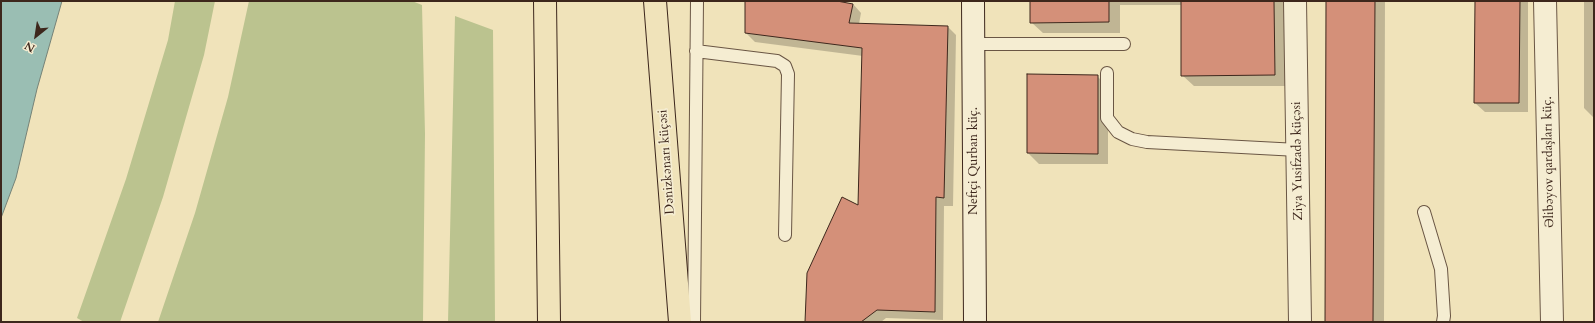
<!DOCTYPE html>
<meta charset="utf-8">
<style>
body{margin:0}
#map{position:relative;width:1595px;height:323px;overflow:hidden;background:#f0e3ba;font-family:Cardo,serif}
canvas{display:block}
.frame{position:absolute;inset:0;border:2px solid #3d271c;pointer-events:none}
.north{position:absolute;left:16px;top:16px;width:40px;height:40px;-webkit-text-stroke:3px #f5edd2;paint-order:stroke;rotate:210deg;font-size:11px;font-weight:700;line-height:16px;text-align:center;color:#3d271c}
.north::after{content:'';display:block;margin:auto;width:14px;height:18px;background:#3d271c;clip-path:polygon(50% 0,100% 100%,50% 72%,0 100%)}
</style>
<div id="map">
<canvas width="1595" height="323"></canvas>
<div class="frame"></div>
<div class="north">N</div>
</div>
<script>
const context = document.querySelector('canvas').getContext('2d');
context.lineJoin = 'round';
function fillPath(path, color) {
  context.fillStyle = color;
  context.fill(path, 'evenodd');
}
function shape(rows) {
  const path = new Path2D();
  for (const r of rows) {
    path.moveTo(r[0], r[1]);
    for (let i = 2; i < r.length; i += 2) path.lineTo(r[i], r[i + 1]);
  }
  return path;
}
function trace(path, color, width, dash) {
  context.strokeStyle = color;
  context.lineWidth = width;
  context.lineCap = dash ? 'butt' : 'round';
  context.setLineDash(dash || []);
  context.stroke(path);
}
function label(font, color, halo, rows, align = 'center') {
  context.font = font + ' Cardo,serif';
  context.lineWidth = 3.5;
  context.setLineDash([]);
  context.textBaseline = 'middle';
  context.strokeStyle = halo;
  context.fillStyle = color;
  for (const [text, x, y, turn = 0] of rows) {
    context.save();
    context.translate(x, y);
    context.rotate((+turn || 0) * Math.PI / 180);
    context.textAlign = isNaN(turn) ? turn : align;
    if (halo) context.strokeText(text, 0, 0);
    context.fillText(text, 0, 0);
    context.restore();
  }
}
fillPath(shape([
 [175,1,215,1,204,55,163,197,120,322,84,322,77,318,126,179,168,40],
 [249,1,412,1,422,5,425,134,423,322,158,322,195,213,228,97],
 [455,16,493,30,495,322,448,322]
]), '#bbc38f');
const water = shape([
 [1,1,62,1,37,89,16,178,1,218,1,1]
]);
fillPath(water, '#9abeb3');
trace(water, '#758277', 1);
fillPath(shape([
 [746,1,830,1,853,4,861,13,859,24,948,27,956,35,953,206,944,206,943,320,886,318,881,322,806,322,859,207,863,56,755,42,746,33],
 [1031,1,1285,1,1285,86,1194,86,1182,75,1182,5,1120,5,1120,33,1043,33,1031,22],
 [1327,1,1385,1,1384,322,1326,322],
 [1476,1,1528,1,1528,112,1485,112,1475,103],
 [1584,1,1594,1,1594,118,1584,108],
 [1097,76,1108,87,1108,164,1039,164,1028,153]
]), '#0003');
const building = shape([
 [745,1,837,1,853,4,849,23,948,26,944,198,936,197,935,312,877,310,861,322,805,322,807,273,842,197,858,205,862,48,745,33,745,1],
 [1030,1,1109,1,1109,22,1030,23,1030,1],
 [1181,1,1274,1,1275,75,1181,76,1181,1],
 [1326,1,1375,1,1373,322,1325,322,1326,1],
 [1475,1,1520,1,1519,103,1474,103,1475,1],
 [1027,74,1098,75,1098,154,1027,153,1027,74]
]);
fillPath(building, '#d49079');
trace(building, '#3d271c', 1);
const lane = shape([
 [974,44,1124,44],
 [696,51,777,61,785,66,788,74,785,235],
 [1107,73,1107,118,1118,132,1132,139,1147,142,1298,150],
 [1424,212,1441,269,1444,316,1443,322],
 [694,322,697,1]
]);
const street = shape([
 [1295,1,1300,322],
 [1545,1,1552,322]
]);
const secondary = shape([
 [973,1,975,322]
]);
const highway = shape([
 [545,1,549,322],
 [655,1,680,322]
]);
trace(lane, '#6a5644', 14);
trace(street, '#6a5644', 24);
trace(secondary, '#3d271c', 24);
trace(highway, '#3d271c', 24);
trace(lane, '#f5edd2', 12);
trace(street, '#f5edd2', 22);
trace(secondary, '#f5edd2', 22);
trace(highway, '#f0e3ba', 22);
label('13px', '#3d271c', '#f5edd2', [
 ["Neftçi Qurban küç.",974,161,-90],
 ["Ziya Yusifzadə küçəsi",1298,161,-91],
 ["Dənizkənarı küçəsi",667,162,-94],
 ["Əlibəyov qardaşları küç.",1549,162,-91]
]);
</script>
